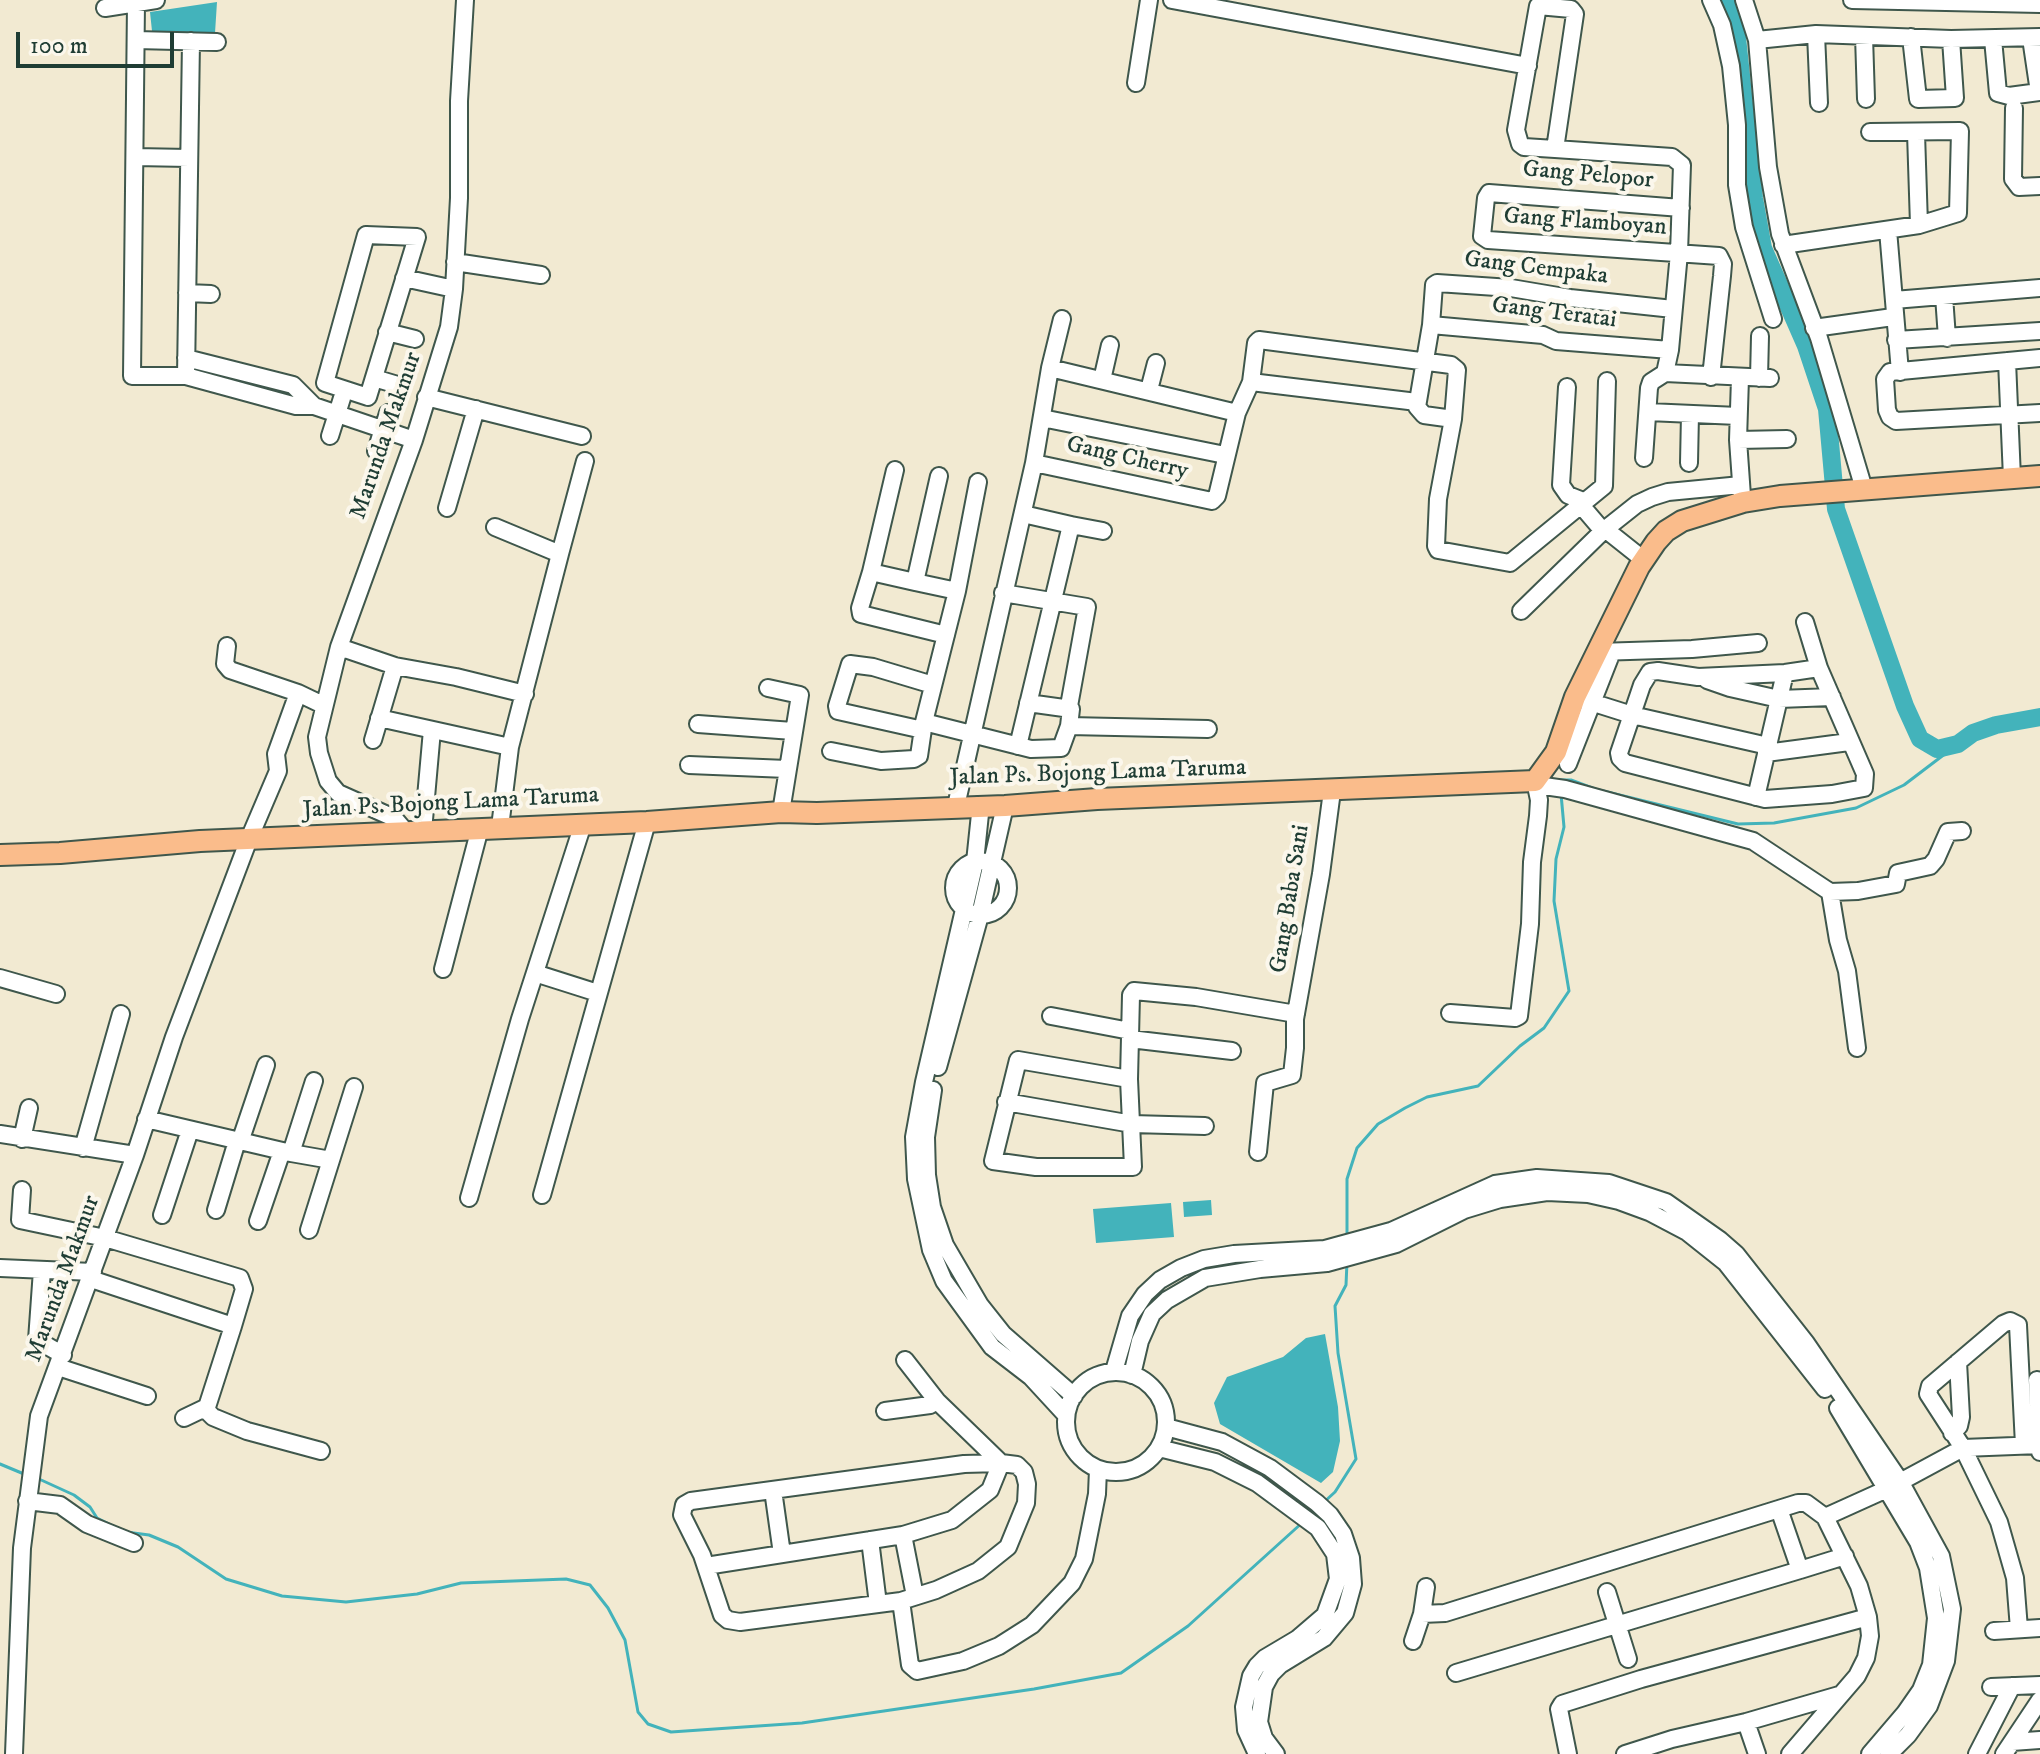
<!DOCTYPE html>
<style>
body{margin:0}
#map{position:relative;width:2040px;height:1754px;overflow:hidden;background:#f2ead2;font-family:"IM FELL DW Pica",serif}
canvas{display:block}
.scale{position:absolute;left:16px;top:32px;width:158px;height:36px;box-sizing:border-box;border:4px solid #1f3d34;border-top:0;padding-left:10px;font-size:24px;line-height:28px;white-space:nowrap;color:#1f3d34;-webkit-text-stroke:6px #fbf7ec;paint-order:stroke}
</style>
<div id="map">
<canvas width="2040" height="1754"></canvas>
<div class="scale">100 m</div>
</div>
<script>
const context = document.querySelector('canvas').getContext('2d');
context.lineJoin = 'round';
function fillPath(path, color) {
  context.fillStyle = color;
  context.fill(path, 'evenodd');
}
function shape(rows) {
  const path = new Path2D();
  for (const r of rows) {
    if (r.length === 3) {
      path.moveTo(r[0] + r[2], r[1]);
      path.arc(r[0], r[1], r[2], 0, 2 * Math.PI);
      continue;
    }
    path.moveTo(r[0], r[1]);
    for (let i = 2; i < r.length; i += 2) path.lineTo(r[i], r[i + 1]);
  }
  return path;
}
function trace(path, color, width, dash) {
  context.strokeStyle = color;
  context.lineWidth = width;
  context.lineCap = dash ? 'butt' : 'round';
  context.setLineDash(dash || []);
  context.stroke(path);
}
function label(font, color, halo, rows, align = 'center') {
  context.font = font + ' "IM FELL DW Pica",serif';
  context.lineWidth = 8;
  context.setLineDash([]);
  context.textBaseline = 'middle';
  context.strokeStyle = halo;
  context.fillStyle = color;
  for (const [text, x, y, turn = 0] of rows) {
    context.save();
    context.translate(x, y);
    context.rotate((+turn || 0) * Math.PI / 180);
    context.textAlign = isNaN(turn) ? turn : align;
    if (halo) context.strokeText(text, 0, 0);
    context.fillText(text, 0, 0);
    context.restore();
  }
}
fillPath(shape([
 [217,2,215,33,152,31,150,12],
 [1211,1200,1212,1215,1184,1217,1183,1202],
 [1171,1203,1174,1237,1096,1243,1093,1209],
 [1325,1334,1338,1407,1340,1441,1333,1472,1321,1483,1220,1424,1214,1403,1227,1377,1283,1357,1306,1338]
]), '#43b3bb');
trace(shape([
 [1560,783,1560,780,1571,780,1595,789,1738,824,1774,823,1856,808,1904,785,1958,744],
 [1347,1239,1347,1179,1357,1148,1378,1124,1405,1108,1427,1097,1478,1086,1520,1046,1544,1028,1569,991,1554,901,1556,859,1564,827,1561,794],
 [0,1464,24,1474],
 [39,1479,74,1495,90,1507,97,1518,115,1527],
 [1323,1503,1335,1492,1356,1459,1338,1353,1335,1306,1346,1285,1347,1262],
 [126,1532,149,1535,178,1547,226,1579,282,1596,346,1602,417,1594,461,1583,566,1579,590,1585,608,1608,625,1640,638,1712,648,1724,671,1732,802,1723,1034,1689,1121,1673,1188,1626,1303,1522]
]), '#43b3bb', 3);
trace(shape([
 [1725,0,1736,28,1754,198,1763,248,1806,346,1827,409,1836,509,1905,706,1920,739,1937,749,1958,744,1973,733,1996,725,2040,717]
]), '#43b3bb', 18);
const minor = shape([
 [1172,0,1528,66],
 [1711,0,1722,25,1731,66,1737,125,1737,185,1744,227,1773,319],
 [1744,0,1757,40,1768,167,1780,234,1819,338,1864,489],
 [1852,0,2040,4],
 [136,3,132,376,186,376,296,406,314,406,414,440],
 [105,8,156,0],
 [1816,34,1819,103],
 [1864,36,1866,99],
 [1911,37,1918,99,1955,98,1951,39],
 [1993,39,1998,93,2009,96,2039,92,2031,38],
 [136,40,217,42],
 [1757,40,1816,34,1951,39,2040,37],
 [1136,83,1149,0],
 [2014,108,2013,179,2019,187,2040,186],
 [1916,133,1919,225],
 [1555,149,1575,14,1571,9,1538,6,1516,130,1520,144,1524,147,1555,149,1672,157,1682,165,1679,253,1670,350,1665,373,1651,382,1649,388,1644,458],
 [135,157,189,158],
 [1681,208,1489,193,1486,198,1482,236,1488,240,1719,256,1723,264,1722,276,1711,377],
 [1888,230,1900,372],
 [366,235,417,237,368,397,325,383,366,235],
 [1783,245,1919,225,1958,213,1960,131,1870,132],
 [455,262,541,275],
 [404,278,454,289],
 [187,293,211,294],
 [1944,296,1947,338],
 [1894,300,2040,288],
 [1431,325,1543,335,1556,341,1670,350],
 [1814,328,1893,317],
 [387,332,415,339],
 [1896,340,2040,331],
 [186,358,293,385,314,406],
 [2040,358,1890,372,1885,379,1887,410,1890,417,1896,421,2040,413],
 [2007,361,2012,478],
 [1050,368,1237,413],
 [1665,373,1770,378],
 [186,376,191,41],
 [374,378,401,386],
 [1740,378,1738,440,1742,496],
 [1759,378,1760,336],
 [1102,380,1110,345],
 [1251,382,1417,402],
 [1567,387,1561,485,1568,495,1583,501],
 [1149,390,1156,363],
 [426,397,582,436],
 [1648,412,1738,416],
 [1042,418,1225,455],
 [1453,419,1424,415,1417,407,1431,325,1434,285,1437,283,1511,288,1570,298,1673,309],
 [330,436,342,398],
 [1738,440,1787,439],
 [376,451,388,413],
 [1034,463,1212,501,1217,496,1237,413,1251,382,1256,343,1259,340,1451,365,1457,370,1453,419,1438,499,1436,546,1438,550,1510,563,1604,486,1607,381],
 [1689,463,1690,414],
 [895,470,871,572,915,582],
 [939,476,915,582,957,591],
 [447,508,476,409],
 [1071,525,1103,531],
 [495,527,560,554,510,747,500,827],
 [1605,529,1644,560],
 [1603,531,1637,504,1652,497,1668,492,1741,485],
 [560,554,585,461],
 [871,572,860,608,861,614,946,635],
 [1003,593,1087,607,1069,706],
 [1521,611,1603,531,1580,504],
 [1805,622,1819,668,1865,774,1864,788,1832,794,1765,799,1625,763,1620,758,1619,753,1642,685,1650,672,1658,671,1698,677,1785,673,1819,668],
 [227,646,225,664,230,670,298,693,323,705],
 [339,647,395,666,456,677,525,694],
 [1598,652,1692,649,1758,643],
 [1707,680,1730,688,1779,699,1832,697],
 [768,688,800,695,781,812],
 [1575,697,1632,715,1768,746],
 [379,718,510,747],
 [924,722,1031,749,1061,748,1069,726,1071,709,1028,703],
 [698,724,793,731],
 [1069,726,1208,729],
 [923,730,838,711,837,706,850,664,873,667,933,685],
 [373,740,395,666],
 [1018,746,1071,525,1023,514],
 [831,751,881,761,914,759,919,756,924,722,957,591,978,482],
 [1766,753,1849,742],
 [1568,764,1612,652],
 [689,765,787,769],
 [1537,785,1565,789,1753,841,1830,892,1838,940,1847,971,1857,1048],
 [1756,797,1785,673],
 [979,805,980,814,975,862,924,1082,914,1137,916,1179,931,1250,944,1281,992,1347,1031,1377,1066,1415],
 [956,806,1034,463,1050,368,1062,319],
 [423,831,432,730],
 [406,832,394,818,338,793,328,781,319,753,317,737,339,647,414,440,449,327,454,289,459,198,459,101,465,0],
 [981,888,27],
 [1830,892,1858,891,1896,884,1898,873,1930,866,1936,859,1948,832,1962,831],
 [443,969,480,828],
 [535,973,598,993],
 [0,978,56,994],
 [1450,1013,1515,1018,1519,1016,1530,924,1532,862,1538,816,1539,800,1535,781],
 [1051,1016,1130,1031],
 [1130,1039,1232,1051],
 [938,1067,980,915,1005,806],
 [1129,1079,1018,1060,993,1161,1036,1167,1133,1167,1129,1079,1131,995,1134,991,1196,997,1296,1014],
 [933,1090,926,1137,927,1175,932,1207,945,1245,980,1305,1003,1334,1074,1396],
 [1006,1102,1132,1124,1205,1126],
 [146,1119,291,1153,314,1081],
 [0,1134,135,1155],
 [22,1139,29,1108],
 [240,1142,266,1065],
 [83,1148,121,1014],
 [1258,1152,1265,1083,1292,1075,1295,1048,1295,1019,1321,874,1332,791],
 [291,1153,331,1160],
 [22,1190,20,1220,105,1238,240,1278,244,1289,233,1326],
 [542,1195,647,822],
 [469,1198,520,1019,583,824],
 [216,1210,237,1141],
 [162,1215,190,1130],
 [258,1221,282,1151],
 [309,1230,354,1087],
 [0,1268,93,1272],
 [42,1270,37,1340,63,1355],
 [91,1279,233,1326,207,1407,208,1412,213,1417,247,1431,321,1451],
 [58,1367,147,1396],
 [1114,1371,1130,1316,1145,1294,1160,1280,1181,1268,1204,1259,1234,1254,1325,1249,1391,1231,1495,1184,1537,1178,1609,1183,1666,1202,1720,1240,1736,1254,1806,1343,1900,1481,1941,1556,1952,1609,1946,1661,1929,1706,1908,1735,1889,1754],
 [1116,1422,50],
 [1132,1375,1140,1341,1152,1314,1167,1300,1205,1278,1260,1269,1327,1263,1396,1244,1464,1210,1500,1199,1547,1192,1588,1194,1619,1201,1649,1212,1687,1232,1726,1263,1825,1389],
 [2037,1380,2040,1452],
 [1838,1408,1918,1542,1928,1568,1936,1618,1931,1665,1921,1690,1905,1713,1870,1754],
 [885,1411,930,1405,937,1401],
 [184,1418,207,1407],
 [1166,1427,1222,1442,1270,1468,1317,1503,1330,1515,1343,1534,1351,1558,1353,1584,1345,1613,1324,1638,1280,1665,1271,1674,1264,1687,1259,1722,1264,1738,1276,1754],
 [1952,1433,1959,1426,1961,1417,1958,1362],
 [1159,1448,1215,1462,1257,1483,1318,1528,1335,1554,1338,1579,1325,1615,1297,1639,1265,1658,1257,1666,1251,1676,1244,1707,1246,1730,1257,1754],
 [1001,1463,1017,1465,1024,1472,1027,1484,1026,1503,1008,1547,978,1571,936,1590,901,1601,740,1622,728,1620,722,1615,702,1555,682,1515,684,1505,691,1501,964,1464,1001,1463],
 [773,1490,782,1554],
 [27,1501,60,1505,87,1524,134,1543],
 [1779,1509,1800,1570,1845,1556],
 [903,1535,915,1596],
 [870,1540,878,1604],
 [706,1566,903,1535,952,1520,990,1490,1001,1463,937,1401,905,1360],
 [1607,1592,1628,1659],
 [901,1601,910,1665,917,1671,963,1661,999,1646,1032,1625,1072,1583,1084,1559,1097,1494,1098,1469],
 [1422,1614,1426,1587],
 [2019,1629,2015,1578,1999,1522,1963,1448,1928,1394,1930,1386,2003,1324,2010,1321,2018,1325,2024,1445],
 [1994,1631,2040,1628],
 [1413,1641,1422,1614,1445,1613,1798,1503,1806,1503,1825,1517,1887,1489,1963,1448,2040,1445],
 [1456,1673,1800,1570],
 [1991,1687,2040,1685],
 [1746,1722,1757,1754],
 [2012,1742,2040,1740],
 [14,1754,22,1548,39,1416,135,1155,174,1037,249,839,278,771,276,754,298,693],
 [1568,1754,1559,1709,1562,1704,1641,1679,1868,1617],
 [1625,1754,1672,1739,1746,1722,1839,1695],
 [1790,1754,1857,1676,1866,1658,1870,1636,1868,1617,1859,1586,1825,1517],
 [1977,1754,2012,1686],
 [2004,1754,2040,1700]
]);
const major = shape([
 [0,855,60,853,200,841,647,822,781,812,817,813,1005,806,1097,799,1535,781,1556,752,1575,697,1639,567,1656,542,1666,531,1682,521,1743,502,1780,496,2040,476]
]);
trace(minor, '#3f574c', 20);
trace(major, '#3f574c', 24);
trace(minor, '#fff', 16);
trace(major, '#fabc8b', 20);
label('24px', '#1f3d34', '#fbf7ec', [
 ["Gang Pelopor",1588,176,5],
 ["Gang Flamboyan",1585,223,4],
 ["Gang Cempaka",1536,269,7],
 ["Gang Teratai",1554,314,7],
 ["Marunda Makmur",387,436,-71],
 ["Gang Cherry",1127,459,13],
 ["Jalan Ps. Bojong Lama Taruma",1098,774,-2],
 ["Jalan Ps. Bojong Lama Taruma",451,804,-3],
 ["Gang Baba Sani",1291,899,-81],
 ["Marunda Makmur",64,1279,-70]
]);
</script>
